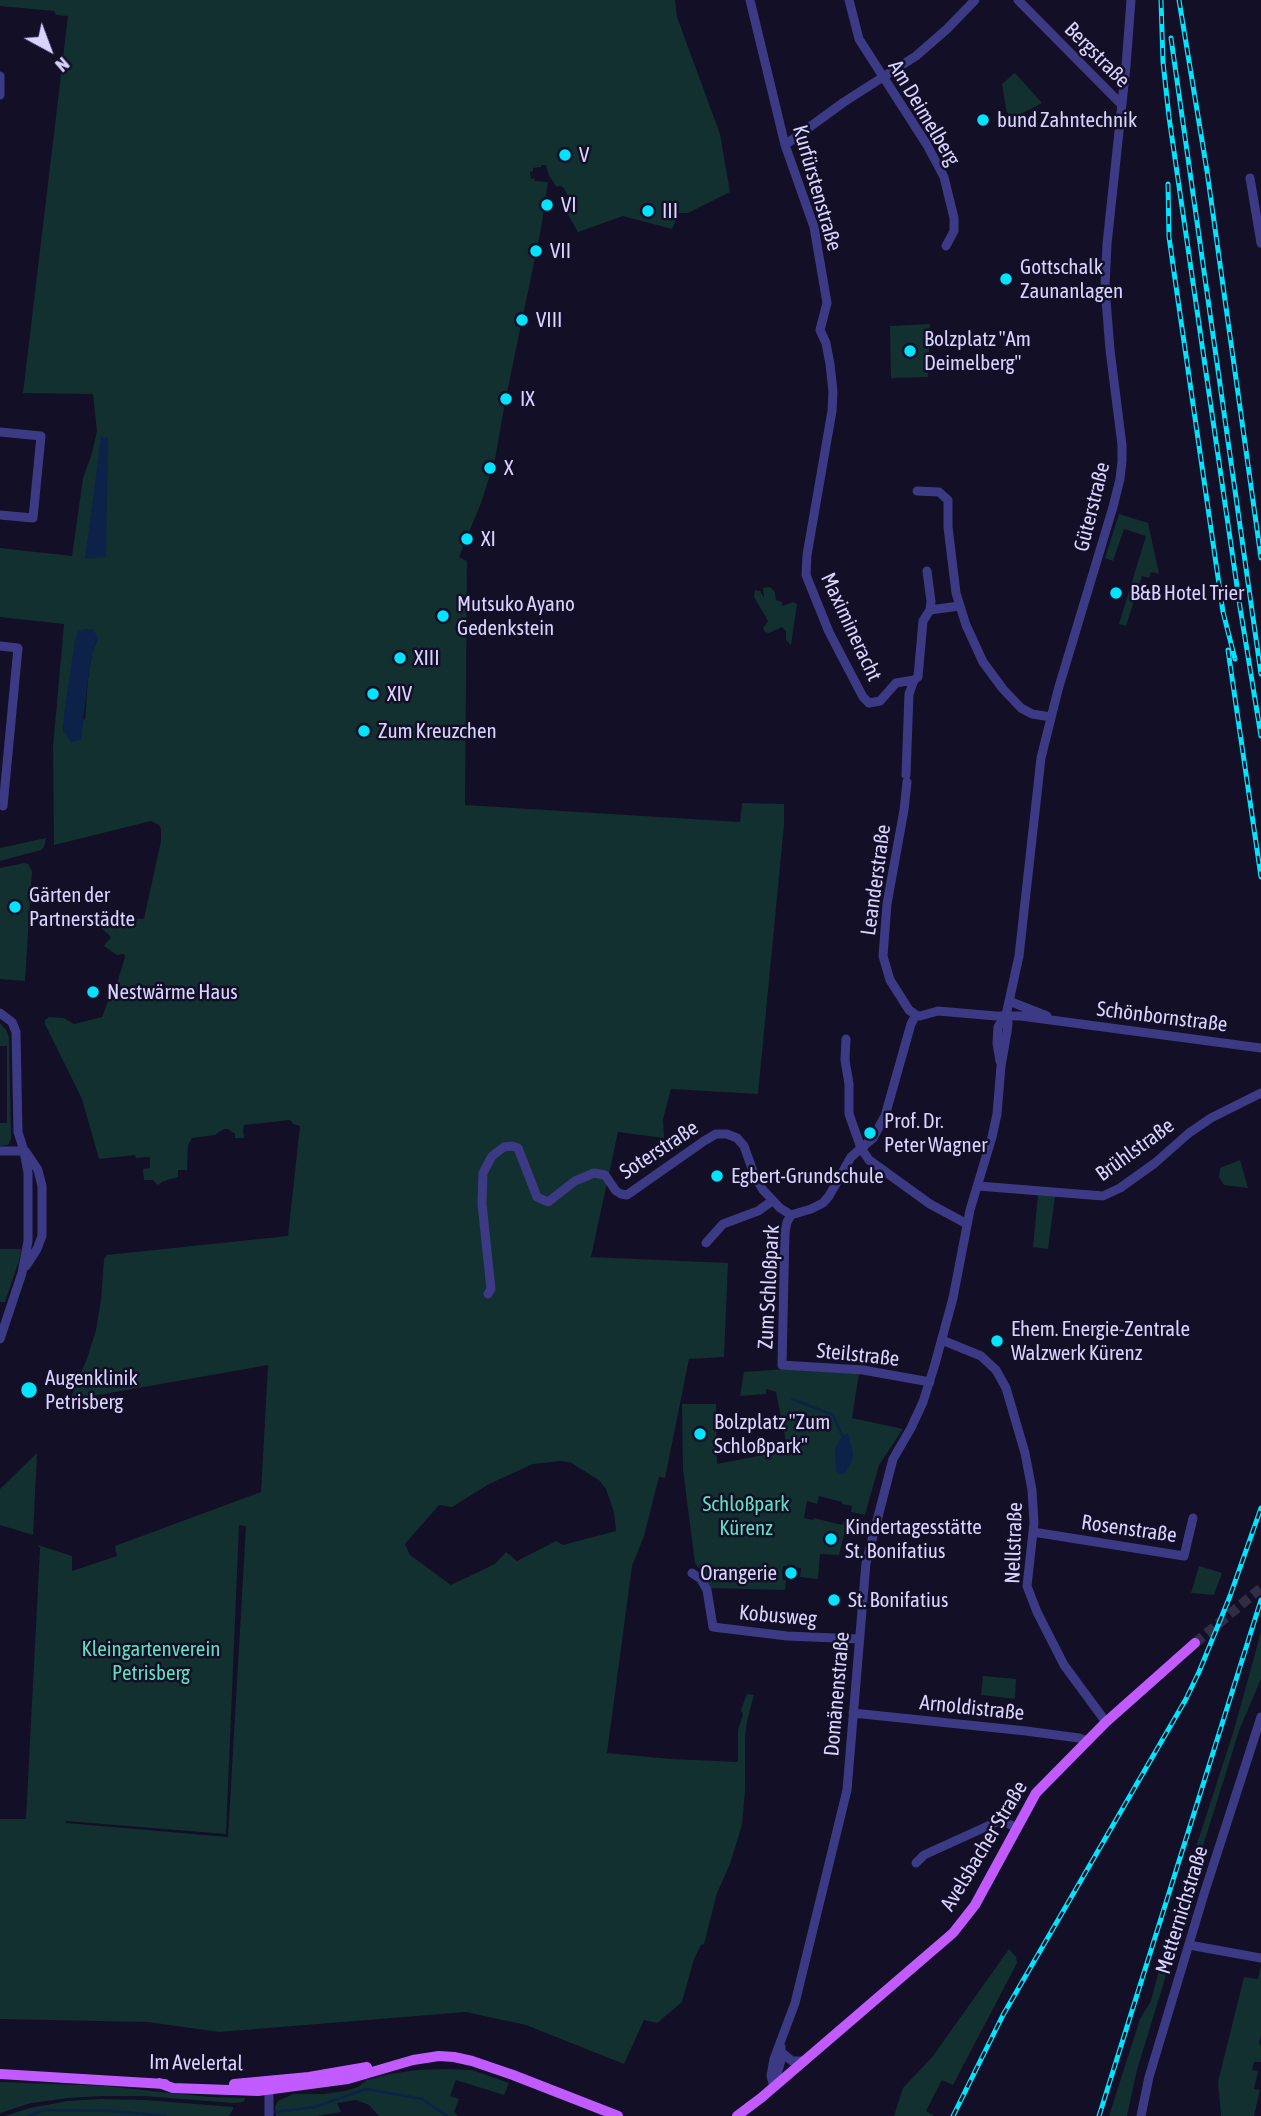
<!DOCTYPE html>
<meta charset="utf-8">
<style>
body{margin:0}
#map{position:relative;width:1261px;height:2116px;overflow:hidden;background:#130f26;font-family:"Asap Condensed",sans-serif}
canvas{display:block}
.north{position:absolute;left:14px;top:14px;width:70px;height:70px;-webkit-text-stroke:5px #130f26;paint-order:stroke;rotate:139deg;font-size:19px;font-weight:700;line-height:28px;text-align:center;color:#d9d4ff}
.north::after{content:'';display:block;margin:auto;width:24px;height:32px;background:#d9d4ff;clip-path:polygon(50% 0,100% 100%,50% 72%,0 100%)}
</style>
<div id="map">
<canvas width="1261" height="2116"></canvas>
<div class="north">N</div>
</div>
<script>
const context = document.querySelector('canvas').getContext('2d');
context.lineJoin = 'round';
function fillPath(path, color) {
  context.fillStyle = color;
  context.fill(path, 'evenodd');
}
function shape(rows) {
  const path = new Path2D();
  for (const r of rows) {
    path.moveTo(r[0], r[1]);
    for (let i = 2; i < r.length; i += 2) path.lineTo(r[i], r[i + 1]);
  }
  return path;
}
function trace(path, color, width, dash) {
  context.strokeStyle = color;
  context.lineWidth = width;
  context.lineCap = dash ? 'butt' : 'round';
  context.setLineDash(dash || []);
  context.stroke(path);
}
function label(font, color, halo, rows, align = 'center') {
  context.font = font + ' "Asap Condensed",sans-serif';
  context.lineWidth = 5;
  context.setLineDash([]);
  context.textBaseline = 'middle';
  context.strokeStyle = halo;
  context.fillStyle = color;
  for (const [text, x, y, turn = 0] of rows) {
    context.save();
    context.translate(x, y);
    context.rotate((+turn || 0) * Math.PI / 180);
    context.textAlign = isNaN(turn) ? turn : align;
    if (halo) context.strokeText(text, 0, 0);
    context.fillText(text, 0, 0);
    context.restore();
  }
}
fillPath(shape([
 [0,0,675,0,677,17,720,134,730,192,688,213,679,213,672,229,623,216,578,232,567,213,570,199,563,187,560,186,557,187,549,176,546,165,541,165,541,167,533,168,533,171,530,172,531,179,534,178,535,181,548,182,541,229,506,397,495,459,481,503,459,557,467,561,465,805,740,822,742,803,784,804,784,825,758,1094,671,1089,663,1119,664,1138,618,1132,591,1257,728,1263,724,1357,689,1359,665,1478,659,1477,644,1536,632,1566,607,1753,671,1759,738,1762,738,1730,743,1714,741,1710,747,1694,754,1695,747,1721,745,1738,745,1791,742,1825,730,1864,717,1893,704,1944,701,1945,694,1959,682,2002,657,2023,644,2020,624,2064,526,2025,466,2012,219,2032,148,2022,0,2019,0,1819,26,1819,40,1548,38,1545,72,1556,72,1571,117,1556,115,1546,261,1492,268,1365,70,1400,88,1356,96,1330,101,1300,104,1259,107,1255,288,1236,300,1126,293,1124,290,1120,244,1125,243,1131,244,1138,235,1138,235,1134,228,1129,224,1129,215,1135,192,1138,188,1145,187,1170,178,1170,178,1177,164,1181,158,1185,153,1180,144,1180,143,1169,150,1168,150,1157,136,1158,135,1155,99,1159,82,1099,45,1024,45,1020,49,1017,64,1018,74,1024,102,1017,108,1001,114,993,125,957,124,954,117,955,104,946,111,937,99,926,91,923,47,920,47,915,144,919,161,841,161,829,159,825,151,821,54,845,53,747,64,624,0,617,0,548,72,556,83,478,92,453,97,431,93,394,23,393,68,16,56,15,54,11,0,6],
 [98,638,92,654,88,679,85,719,63,731,68,691],
 [560,1461,570,1462,600,1481,606,1489,614,1512,616,1531,563,1545,556,1541,517,1561,506,1552,495,1564,451,1585,410,1555,405,1544,439,1505,452,1507,489,1484,533,1464],
 [239,1525,246,1526,228,1837,66,1823,66,1821,226,1834],
 [1015,73,1042,103,1011,119,1006,109,1002,84],
 [930,324,928,377,891,378,890,326],
 [1119,514,1148,523,1159,574,1151,572,1149,578,1142,576,1126,626,1119,624,1146,536,1124,529,1113,561,1105,558],
 [770,587,775,592,776,600,782,602,782,606,793,602,797,604,791,645,786,640,786,631,782,627,769,633,765,632,763,628,768,621,754,597,755,590,760,591,764,598,763,588],
 [46,838,44,847,41,850,0,861,0,848],
 [24,863,28,864,32,871,25,981,0,979,0,868],
 [0,1023,7,1031,9,1038,11,1139,8,1145,0,1146,0,1123,7,1123,7,1046,0,1046],
 [1240,1160,1248,1188,1224,1185,1219,1177,1220,1168],
 [1038,1195,1055,1196,1048,1249,1033,1247],
 [0,1249,21,1249,19,1261,5,1302,0,1302],
 [786,1369,859,1374,852,1418,903,1429,879,1465,865,1515,851,1512,852,1506,842,1504,842,1502,819,1496,817,1504,807,1501,804,1518,813,1520,814,1518,842,1525,844,1521,847,1522,839,1555,820,1554,818,1579,800,1577,801,1568,783,1566,782,1575,783,1580,786,1580,785,1590,711,1588,695,1563,683,1470,682,1404,716,1404,717,1464,778,1452,779,1442,786,1441,776,1392,766,1389,766,1394,740,1396,744,1372],
 [37,1453,33,1535,0,1525,0,1489],
 [1199,1566,1222,1573,1214,1595,1191,1593],
 [1261,1632,1261,1679,1240,1728,1176,1932,1164,1982,1137,2070,1127,2116,1109,2116,1140,2019,1151,2001,1170,1927,1234,1730],
 [983,1676,1016,1679,1015,1699,981,1695],
 [1009,1949,1016,1957,1017,1963,953,2085,942,2080,926,2111,934,2116,894,2116,903,2088,933,2056],
 [1261,1965,1261,2035,1259,2044,1261,2045,1261,2062,1254,2062,1252,2070,1258,2071,1254,2089,1260,2090,1254,2116,1221,2116,1218,2082,1244,1977,1258,1979],
 [447,2069,472,2070,509,2083,504,2095,456,2080,450,2096,459,2099,454,2112,458,2116,379,2116,369,2105,356,2100,337,2103,341,2112,317,2116,276,2116,275,2107,278,2101,293,2094,324,2094,345,2091,358,2087,367,2080,390,2074,417,2070],
 [0,2082,105,2086,209,2097,245,2098,244,2102,233,2103,144,2096,102,2096,68,2098,31,2103,0,2113],
 [100,2099,145,2100,233,2107,233,2109,229,2116,5,2116,30,2108,68,2101]
]), '#12302f');
fillPath(shape([
 [101,437,108,438,106,557,85,559],
 [84,629,93,629,98,638,92,654,88,679,81,740,71,742,63,731,64,714,75,640,78,631],
 [848,1433,853,1453,852,1462,845,1473,840,1474,836,1471,835,1449,842,1436]
]), '#0c2248');
trace(shape([
 [792,1399,833,1415,842,1436],
 [275,2112,315,2107,366,2089,422,2099,447,2116],
 [28,2116,44,2110,111,2111,165,2116]
]), '#0c2248', 2.5);
trace(shape([
 [1195,1643,1261,1588]
]), '#312d47', 10, [10, 5]);
trace(shape([
 [750,0,785,145,814,227,827,303,820,330,826,343,830,364,833,392,832,411,807,555,806,575,829,632,863,697,869,703,880,701,896,683,914,680],
 [849,0,859,39,927,145,944,177,954,218,954,231,946,246],
 [1018,0,1122,105],
 [0,76,0,95],
 [785,145,844,102,916,56,947,29,975,0],
 [1250,178,1261,243],
 [0,432,41,436,33,518,0,515],
 [917,491,939,492,948,500,948,527,956,593,966,625,983,662,1003,689,1021,708,1032,714,1051,717],
 [927,571,931,601,930,610,959,606],
 [0,646,18,648,3,806],
 [906,775,909,694,914,680,918,677,923,621,930,610],
 [907,782,904,810,887,904,883,956,890,980,909,1010,916,1015],
 [1009,1001,1047,1016],
 [0,1013,12,1022,16,1032,18,1132,24,1151,28,1173,28,1241,22,1273,0,1339],
 [846,1039,845,1060,849,1084,849,1114,861,1148,869,1160,930,1204,967,1224],
 [1000,1061,997,1043,998,1027,1006,1015],
 [0,1151,24,1151],
 [26,1152,38,1170,42,1186,42,1236,37,1249,26,1266],
 [978,1186,1103,1196,1120,1188,1155,1163,1189,1133,1211,1118,1261,1093],
 [706,1243,723,1224,758,1211,772,1201],
 [488,1294,491,1289,482,1204,483,1173,492,1156,504,1147,512,1146,518,1148,537,1197,548,1202,575,1181,594,1173,605,1175,616,1191,621,1194,627,1195,704,1141,716,1134,727,1134,737,1138,744,1146,755,1177,763,1190,780,1208,791,1215],
 [942,1340,981,1356,996,1370,1006,1388,1025,1453,1032,1490,1034,1523,1027,1586,1037,1612,1064,1665,1106,1722],
 [930,1382,863,1370,782,1365,785,1232,787,1222,791,1215,811,1209,823,1203,829,1196,851,1157,873,1138,885,1116,911,1024,916,1015,920,1016,938,1011,996,1016,1021,1016,1261,1048],
 [1033,1532,1184,1556,1193,1518],
 [692,1573,701,1579,707,1590,713,1627,787,1636,859,1639],
 [853,1713,1026,1731,1079,1738,1087,1741],
 [916,1863,924,1855,1001,1820,1017,1828],
 [1189,1945,1261,1958],
 [781,2052,792,2061,805,2061],
 [269,2083,269,2116],
 [774,2085,781,2060,781,2047],
 [774,2087,771,2076,774,2059,795,2003,847,1790,866,1563,893,1459,911,1428,923,1402,935,1364,953,1298,970,1210,992,1137,997,1114,1001,1066,1007,1032,1008,1023,1006,1015,1019,956,1041,758,1058,690,1113,507,1120,479,1122,461,1122,445,1110,350,1105,287,1107,244,1126,66,1131,0],
 [1141,2116,1149,2077,1204,1894,1261,1717]
]), '#3d3a85', 9);
trace(shape([
 [0,2074,165,2084],
 [159,2083,173,2088,258,2091,348,2079,413,2060,439,2056,454,2057,472,2061,513,2075,618,2116],
 [234,2084,309,2077,367,2067],
 [737,2116,761,2098,953,1933,975,1905,1036,1793,1106,1722,1195,1643]
]), '#c25bff', 10);
const rail = shape([
 [1161,0,1163,62,1169,117,1240,607,1261,736],
 [1179,0,1207,171,1261,558],
 [1171,38,1261,674],
 [1168,184,1169,237,1180,314,1223,612,1235,659],
 [1228,650,1261,877],
 [953,2116,1003,2015,1186,1699,1199,1672,1230,1596,1261,1508],
 [1099,2116,1261,1600]
]);
trace(rail, '#00e5ff', 5);
trace(rail, '#130f26', 2.5, [8]);
for (const [x, y, r, color] of [
 [983,120,7,"#00e5ff"],
 [565,155,7,"#00e5ff"],
 [547,205,7,"#00e5ff"],
 [648,211,7,"#00e5ff"],
 [536,251,7,"#00e5ff"],
 [1006,279,7,"#00e5ff"],
 [522,320,7,"#00e5ff"],
 [910,351,7,"#00e5ff"],
 [506,399,7,"#00e5ff"],
 [490,468,7,"#00e5ff"],
 [467,539,7,"#00e5ff"],
 [1116,593,7,"#00e5ff"],
 [443,616,7,"#00e5ff"],
 [400,658,7,"#00e5ff"],
 [373,694,7,"#00e5ff"],
 [364,731,7,"#00e5ff"],
 [15,907,7,"#00e5ff"],
 [93,992,7,"#00e5ff"],
 [870,1133,7,"#00e5ff"],
 [717,1176,7,"#00e5ff"],
 [997,1341,7,"#00e5ff"],
 [29,1390,9,"#00e5ff"],
 [700,1434,7,"#00e5ff"],
 [831,1539,7,"#00e5ff"],
 [791,1573,7,"#00e5ff"],
 [834,1600,7,"#00e5ff"]
]) {
  const dot = new Path2D();
  dot.arc(x, y, r, 0, 2 * Math.PI);
  context.fillStyle = color;
  context.fill(dot);
  trace(dot, '#130f26', 2.5);
}
label('21px', '#d9d4ff', '#130f26', [
 ["Bergstraße",1097,55,45],
 ["Am Deimelberg",924,113,59],
 ["Kurfürstenstraße",817,188,74],
 ["Güterstraße",1092,507,-76],
 ["Maximineracht",851,627,65],
 ["Leanderstraße",876,880,-82],
 ["Schönbornstraße",1162,1017,7],
 ["Soterstraße",659,1150,-33],
 ["Brühlstraße",1135,1150,-36],
 ["Zum Schloßpark",769,1287,-87],
 ["Steilstraße",858,1355,6],
 ["Rosenstraße",1129,1529,8],
 ["Nellstraße",1014,1543,-88],
 ["Kobusweg",778,1616,5],
 ["Domänenstraße",837,1694,-85],
 ["Arnoldistraße",972,1708,6],
 ["Avelsbacher Straße",984,1846,-59],
 ["Metternichstraße",1182,1910,-73],
 ["Im Avelertal",196,2063,1]
]);
label('21px', '#d9d4ff', '#130f26', [
 ["bund Zahntechnik",997,120],
 ["V",579,155],
 ["VI",561,205],
 ["III",662,211],
 ["VII",550,251],
 ["Gottschalk",1020,267],
 ["Zaunanlagen",1020,291],
 ["VIII",536,320],
 ["Bolzplatz \"Am",924,339],
 ["Deimelberg\"",924,363],
 ["IX",520,399],
 ["X",504,468],
 ["XI",481,539],
 ["B&B Hotel Trier",1130,593],
 ["Mutsuko Ayano",457,604],
 ["Gedenkstein",457,628],
 ["XIII",414,658],
 ["XIV",387,694],
 ["Zum Kreuzchen",378,731],
 ["Gärten der",29,895],
 ["Partnerstädte",29,919],
 ["Nestwärme Haus",107,992],
 ["Prof. Dr.",884,1121],
 ["Peter Wagner",884,1145],
 ["Egbert-Grundschule",731,1176],
 ["Ehem. Energie-Zentrale",1011,1329],
 ["Walzwerk Kürenz",1011,1353],
 ["Augenklinik",45,1378],
 ["Petrisberg",45,1402],
 ["Bolzplatz \"Zum",714,1422],
 ["Schloßpark\"",714,1446],
 ["Kindertagesstätte",845,1527],
 ["St. Bonifatius",845,1551],
 ["Orangerie",777,1573,"right"],
 ["St. Bonifatius",848,1600]
], 'left');
label('21px', '#5fe0c0', '#130f26', [
 ["Schloßpark",746,1504],
 ["Kürenz",746,1528],
 ["Kleingartenverein",151,1649],
 ["Petrisberg",151,1673]
]);
</script>
